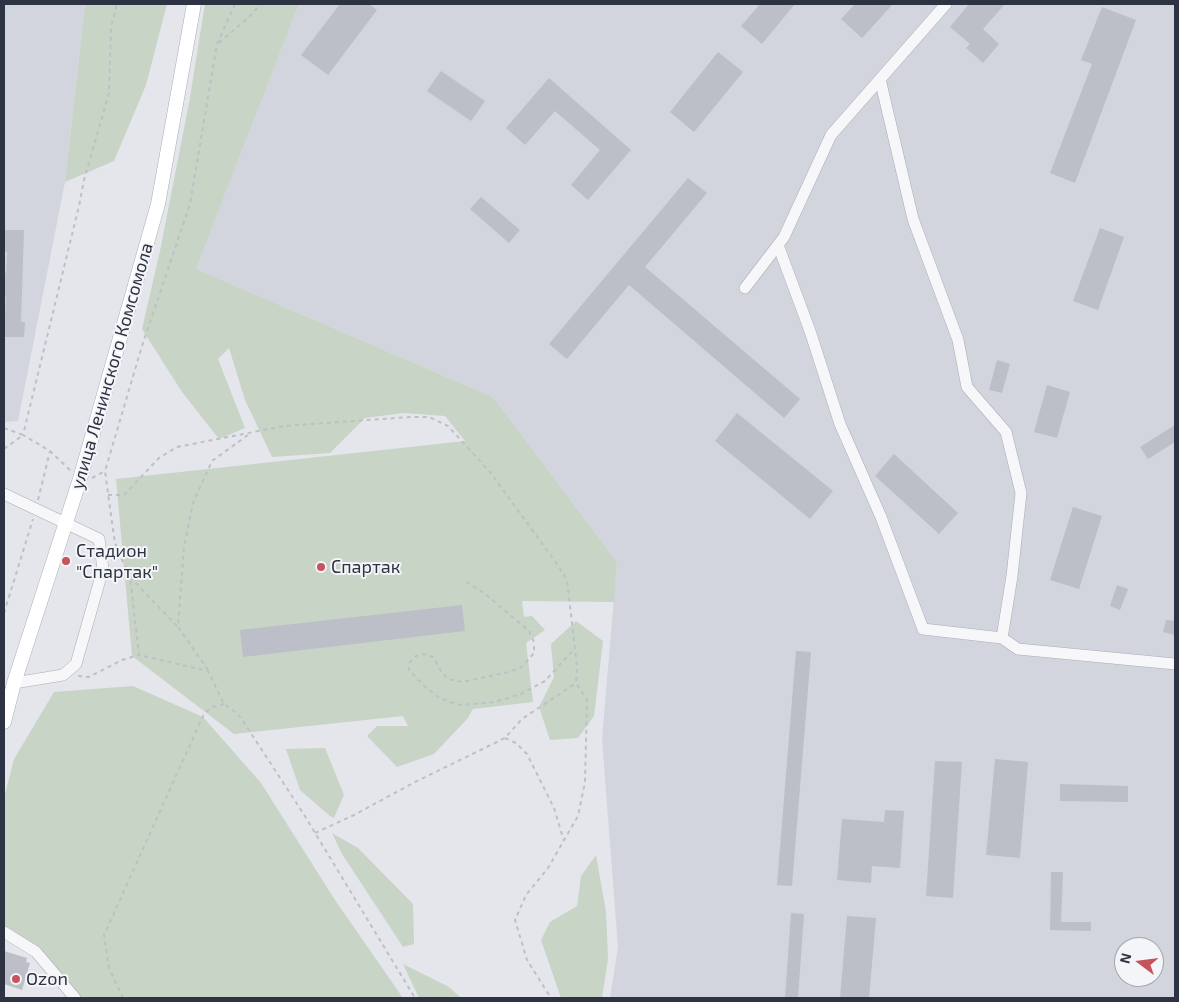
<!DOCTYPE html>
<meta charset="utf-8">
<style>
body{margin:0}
#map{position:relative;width:1179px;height:1002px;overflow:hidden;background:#e4e6eb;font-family:"Exo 2",sans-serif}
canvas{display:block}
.frame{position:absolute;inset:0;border:5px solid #2d3342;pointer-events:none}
.north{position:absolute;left:1114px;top:937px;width:50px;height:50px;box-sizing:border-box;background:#f4f5f8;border:1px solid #a4a7af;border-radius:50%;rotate:285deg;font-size:14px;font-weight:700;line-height:20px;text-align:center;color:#2d3342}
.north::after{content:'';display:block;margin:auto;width:18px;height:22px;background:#c5545c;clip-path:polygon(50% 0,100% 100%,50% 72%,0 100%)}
</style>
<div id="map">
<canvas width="1179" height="1002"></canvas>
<div class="frame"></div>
<div class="north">N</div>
</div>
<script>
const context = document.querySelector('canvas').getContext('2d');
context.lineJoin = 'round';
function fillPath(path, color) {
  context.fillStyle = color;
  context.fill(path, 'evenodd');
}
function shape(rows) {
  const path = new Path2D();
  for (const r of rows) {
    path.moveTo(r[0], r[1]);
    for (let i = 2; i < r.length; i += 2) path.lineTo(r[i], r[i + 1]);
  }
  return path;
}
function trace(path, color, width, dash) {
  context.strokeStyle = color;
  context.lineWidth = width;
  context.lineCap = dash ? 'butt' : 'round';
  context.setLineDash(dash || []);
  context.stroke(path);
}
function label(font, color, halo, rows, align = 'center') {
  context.font = font + ' "Exo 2",sans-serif';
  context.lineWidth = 4;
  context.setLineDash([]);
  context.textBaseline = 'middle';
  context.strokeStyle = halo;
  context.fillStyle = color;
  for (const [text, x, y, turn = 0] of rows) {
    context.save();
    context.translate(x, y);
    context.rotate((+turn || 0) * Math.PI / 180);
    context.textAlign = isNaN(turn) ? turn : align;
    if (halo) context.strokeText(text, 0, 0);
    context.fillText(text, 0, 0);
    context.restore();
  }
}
fillPath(shape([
 [4,4,85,4,65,182,18,421,4,422],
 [299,4,1175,4,1175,998,610,998,618,947,602,739,617,562,493,397,196,269],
 [1124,947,1154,947,1154,977,1124,977]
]), '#d2d5dd');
fillPath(shape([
 [85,4,167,4,146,85,114,161,65,182],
 [205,4,299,4,196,269,493,397,617,562,614,602,522,601,524,617,532,616,545,630,526,643,533,702,473,709,468,718,434,754,397,767,367,736,377,726,408,726,403,716,234,734,132,656,116,479,465,441,445,416,404,413,365,418,330,453,272,457,245,400,229,348,218,359,245,428,219,439,182,392,142,329,160,251,189,103],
 [576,621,603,641,594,716,578,738,550,740,539,707,554,677,551,644],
 [133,686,203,717,261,783,335,900,403,998,80,998,74,991,4,932,4,798,14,759,54,692],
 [325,748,344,795,334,818,330,816,300,790,286,749],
 [332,833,358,848,413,904,414,944,403,947,342,854],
 [596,855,606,912,608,959,602,998,561,998,541,940,550,922,577,906,581,876],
 [403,964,449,987,461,998,419,998]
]), '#c8d4c6');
fillPath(shape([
 [340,4,369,4,377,10,328,75,301,55],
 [760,4,795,4,762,44,741,26],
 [855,4,893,4,862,38,841,19],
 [969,4,1005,4,983,29,999,44,983,63,966,48,970,44,950,27],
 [1102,7,1136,20,1075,183,1050,173,1092,64,1081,60],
 [718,52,743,72,694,132,670,112],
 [441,71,485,101,471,121,427,91],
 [549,78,631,150,588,200,571,185,600,150,555,111,525,145,506,128],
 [688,178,707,193,645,267,800,399,784,418,629,285,567,359,549,344],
 [481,197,520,230,509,243,470,209],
 [1100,228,1124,237,1098,310,1073,301],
 [4,230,24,230,21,322,25,322,24,337,4,337,6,297,4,297,4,273,6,273,7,252,4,252],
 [997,360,1010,364,1002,393,989,390],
 [1047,385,1070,392,1057,438,1034,432],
 [737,413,833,491,810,519,715,441],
 [1175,425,1175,442,1148,459,1140,447],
 [894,454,958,513,939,534,875,476],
 [1073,507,1102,516,1079,589,1050,580],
 [1117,585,1128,589,1120,610,1110,606],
 [462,605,465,631,243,657,240,630],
 [1166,620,1175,621,1175,635,1163,632],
 [796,651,811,652,792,886,777,885],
 [995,759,1028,762,1020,858,986,855],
 [935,761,962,762,953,898,926,896],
 [1060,784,1128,786,1128,802,1060,801],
 [885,810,904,811,900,868,872,866,871,883,837,880,842,819,884,822],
 [1051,872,1063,872,1061,922,1091,922,1091,931,1050,930],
 [791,913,804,914,798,998,785,998],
 [847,916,876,918,869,998,840,998],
 [4,951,27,958,26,962,30,963,22,990,4,984]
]), '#bcbfc7');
const minor = shape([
 [880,79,913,219,958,340,967,387,1006,432,1021,493,1012,576,1002,638,1018,649,1175,664],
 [778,245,810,331,840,424,881,517,923,629,1002,638],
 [745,288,784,237,831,135,946,4],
 [4,494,99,539,103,569,76,664,63,675,14,683],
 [4,932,36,952,75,998]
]);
const major = shape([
 [4,722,14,683,80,479,158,204,194,4]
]);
trace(minor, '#a9adb5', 12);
trace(major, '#a4aab6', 15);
trace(shape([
 [235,4,217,44,190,204,142,346,105,471,114,537,117,549,130,577,139,655,208,671,224,704,233,710,241,718,303,813,415,998],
 [219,43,250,16,261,4],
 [4,428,23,435],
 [4,449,23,435],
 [70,470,50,451,23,435,79,206,84,180,109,93,111,28,117,4],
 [92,478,105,471],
 [108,495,124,495,159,458,177,447,284,426,410,417,429,417,448,426,490,472,557,564,567,580,577,666,576,683,587,700,585,782,578,816,548,868,526,895,515,920,527,960,551,998],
 [38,500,50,451],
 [130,577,177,626],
 [466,582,484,593,529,631,534,642,534,653,522,667,509,672,462,682,448,679,441,671,433,657,423,654,416,656,409,663,409,670,424,686,438,697,450,702,461,705,495,702,521,694,545,681,575,648],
 [4,613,33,519],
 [208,670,178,627,184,547,193,503,212,461,248,435],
 [78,676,89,677,122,660,139,655],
 [505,738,516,743,527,754,554,808,564,841],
 [315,833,354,815,415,782,505,738,522,719,576,683],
 [123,998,109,968,104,935,204,714,212,707,224,704]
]), '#bec0c6', 2, [4, 4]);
trace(minor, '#f7f7f9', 11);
trace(major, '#fff', 14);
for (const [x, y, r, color] of [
 [66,561,5,"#c5545c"],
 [321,567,5,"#c5545c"],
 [16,979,5,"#c5545c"]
]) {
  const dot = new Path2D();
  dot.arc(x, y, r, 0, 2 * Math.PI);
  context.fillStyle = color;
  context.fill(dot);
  trace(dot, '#f4f5f8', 2);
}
label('18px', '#2d3342', '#f4f5f8', [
 ["улица Ленинского Комсомола",112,366,-74]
]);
label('18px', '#2d3342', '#f4f5f8', [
 ["Стадион",76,551],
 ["\"Спартак\"",76,572],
 ["Спартак",331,567],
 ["Ozon",26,979]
], 'left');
</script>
